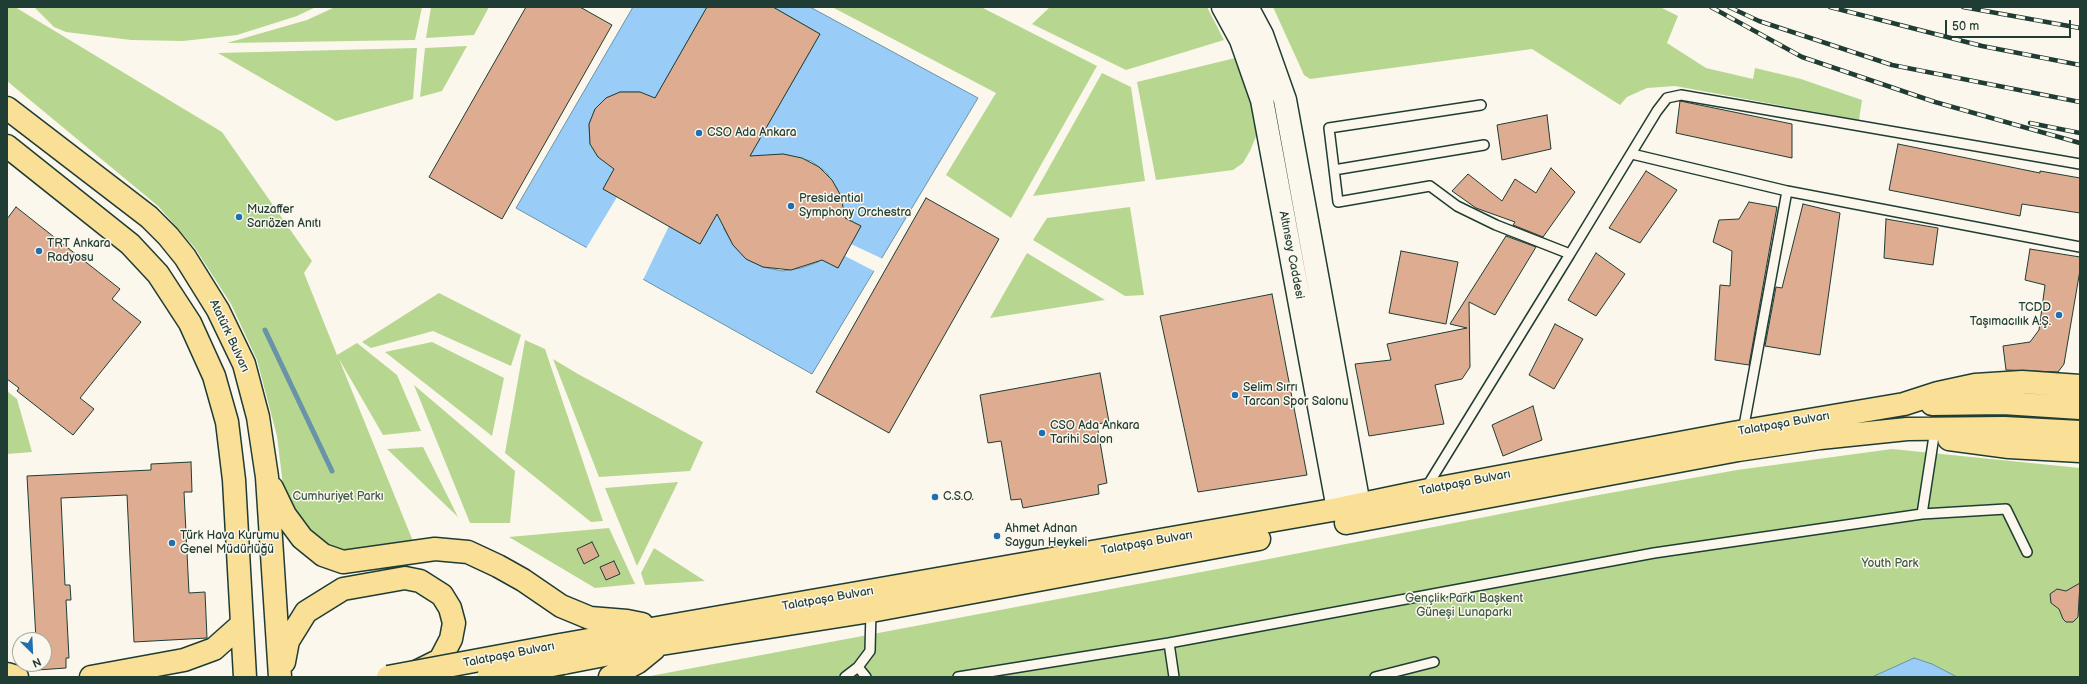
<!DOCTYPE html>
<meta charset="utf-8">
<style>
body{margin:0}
#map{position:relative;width:2087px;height:684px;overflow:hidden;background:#fbf7ec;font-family:"Balsamiq Sans",sans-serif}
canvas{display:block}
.frame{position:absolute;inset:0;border:8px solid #1f3d34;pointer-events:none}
.north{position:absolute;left:12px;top:632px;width:40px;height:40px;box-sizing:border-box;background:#fbf7ec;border:1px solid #a3ada2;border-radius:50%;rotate:156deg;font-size:11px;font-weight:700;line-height:16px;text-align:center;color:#1f3d34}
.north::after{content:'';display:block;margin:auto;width:14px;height:18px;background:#1f6fb2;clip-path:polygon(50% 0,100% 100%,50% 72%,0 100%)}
.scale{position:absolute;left:1945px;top:20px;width:126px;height:18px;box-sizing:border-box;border:2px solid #1f3d34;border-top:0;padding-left:5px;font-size:12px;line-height:14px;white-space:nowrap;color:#1f3d34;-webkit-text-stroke:3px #fbf7ec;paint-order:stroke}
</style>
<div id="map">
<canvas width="2087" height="684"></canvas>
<div class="frame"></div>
<div class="north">N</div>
<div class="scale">50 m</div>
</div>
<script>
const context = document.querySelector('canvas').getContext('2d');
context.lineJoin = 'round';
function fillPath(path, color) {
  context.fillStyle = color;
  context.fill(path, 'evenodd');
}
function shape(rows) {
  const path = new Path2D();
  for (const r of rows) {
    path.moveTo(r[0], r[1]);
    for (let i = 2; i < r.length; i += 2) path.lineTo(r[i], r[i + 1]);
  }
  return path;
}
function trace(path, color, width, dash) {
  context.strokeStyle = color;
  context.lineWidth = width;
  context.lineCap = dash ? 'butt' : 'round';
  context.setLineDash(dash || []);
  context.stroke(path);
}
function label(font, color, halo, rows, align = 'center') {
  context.font = font + ' "Balsamiq Sans",sans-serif';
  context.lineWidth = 3;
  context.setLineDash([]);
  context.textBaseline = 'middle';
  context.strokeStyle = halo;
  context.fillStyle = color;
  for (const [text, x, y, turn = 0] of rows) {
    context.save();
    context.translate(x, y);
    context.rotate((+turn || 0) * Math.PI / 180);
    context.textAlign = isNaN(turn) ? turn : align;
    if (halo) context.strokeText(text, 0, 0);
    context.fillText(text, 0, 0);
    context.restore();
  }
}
fillPath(shape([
 [7,7,15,7,222,132,312,261,304,273,337,355,357,343,397,375,421,431,383,435,339,359,417,551,343,562,287,518,277,436,257,360,231,304,195,248,158,206,7,81],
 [34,7,316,7,297,16,237,35,183,41,131,40,66,32,54,27],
 [335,7,422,7,415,40,227,43,307,20],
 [431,7,489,7,474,35,426,38],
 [832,7,981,7,1097,66,1011,218,946,175,996,93],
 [1050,7,1207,7,1224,40,1126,70,1032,24],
 [1273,7,1660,7,1678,16,1667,43,1706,68,1753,79,1755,68,1801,79,1862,100,1859,120,1675,86,1647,88,1627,97,1620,105,1532,49,1310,79,1304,75],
 [467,46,442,91,420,97,425,48],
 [417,48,413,99,336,121,218,53],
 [1235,58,1252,94,1257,112,1257,134,1250,151,1243,163,1233,170,1156,180,1137,82],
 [1102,73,1131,87,1145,181,1033,196],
 [1130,207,1144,295,1125,296,1033,240,1047,218],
 [1027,253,1105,300,990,318],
 [439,293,521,335,511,366,433,331,371,348,362,342],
 [525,340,545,349,603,521,591,522,505,453],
 [432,342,504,378,492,436,385,352],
 [553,359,578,374,703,442,690,471,599,477],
 [414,385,515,471,510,523,470,523],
 [7,391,17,399,32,452,7,454],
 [423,447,458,517,387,449],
 [1892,449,2080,468,2080,677,645,677,1212,570,1593,496,1737,470],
 [678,482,637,566,605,488],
 [609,528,635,584,595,588,509,537],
 [654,548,705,581,645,585,641,573]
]), '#b7d791');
const water = shape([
 [633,7,707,7,654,100,640,92,620,92,606,98,595,109,589,124,590,144,598,157,615,168,603,189,700,244,720,208,724,229,733,245,746,259,763,267,782,271,801,268,818,262,833,249,827,262,838,268,861,226,849,220,843,232,845,215,837,188,826,172,811,161,783,154,744,166,820,34,773,7,810,7,978,98,812,374,516,208,633,7],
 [1914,658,1932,664,1957,677,1872,677,1914,658]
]);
fillPath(water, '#99ccf6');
trace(water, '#6893a8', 1);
fillPath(shape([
 [617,197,669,226,642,282,585,250],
 [851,244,883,259,876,272,845,256]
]), '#fbf7ec');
trace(shape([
 [265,330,332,471]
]), '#6893a8', 5);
const building = shape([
 [526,7,580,7,612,25,502,219,429,177,526,7],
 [707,7,773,7,820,34,750,156,783,154,802,158,819,167,832,180,841,196,845,218,861,226,838,268,822,260,791,270,763,267,746,259,733,245,717,214,700,244,603,189,614,169,598,157,590,144,589,124,595,109,606,98,620,92,640,92,655,98,707,7],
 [1680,101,1792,124,1792,158,1676,133,1680,101],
 [1547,115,1551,149,1502,160,1497,125,1547,115],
 [1898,144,2040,173,2040,171,2080,178,2080,213,2022,204,2020,216,1889,190,1898,144],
 [1551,168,1575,192,1543,237,1513,225,1515,222,1476,208,1452,191,1468,174,1502,201,1515,179,1536,193,1551,168],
 [1646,171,1677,190,1640,243,1609,228,1646,171],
 [926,198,999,239,889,433,816,392,926,198],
 [1749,202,1777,207,1749,365,1715,360,1720,285,1730,286,1732,251,1713,242,1719,220,1739,219,1749,202],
 [1803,204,1840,213,1820,355,1765,346,1776,287,1782,288,1803,204],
 [16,207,120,289,112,299,141,322,80,398,94,409,73,435,17,391,19,388,7,379,7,219,16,207],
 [1886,219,1938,228,1933,265,1884,258,1886,219],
 [1506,236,1536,247,1495,315,1469,302,1470,367,1462,379,1435,385,1444,424,1369,436,1355,364,1391,360,1387,344,1467,328,1450,324,1506,236],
 [2030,249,2080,257,2080,270,2064,364,2058,372,2006,370,2003,346,2030,342,2039,330,2045,285,2025,280,2030,249],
 [1401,251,1458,262,1446,324,1389,313,1401,251],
 [1596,253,1625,274,1596,316,1568,300,1596,253],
 [1272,294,1307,475,1198,492,1160,316,1272,294],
 [1555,324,1583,339,1554,389,1529,375,1555,324],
 [1100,373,1109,422,1097,424,1107,483,1098,485,1099,494,1023,508,1021,499,1011,500,1001,441,988,443,980,395,1100,373],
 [1533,406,1542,440,1503,456,1492,425,1533,406],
 [191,462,192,492,184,492,189,593,205,592,207,638,134,642,127,495,61,498,65,585,70,585,71,600,66,600,69,658,66,658,66,668,37,670,37,664,44,664,44,640,36,640,27,476,151,470,151,464,191,462],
 [592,542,599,556,584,564,577,549,592,542],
 [614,561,620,574,606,580,600,567,614,561],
 [2080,583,2078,617,2073,622,2066,622,2063,619,2059,609,2051,603,2050,594,2057,589,2066,591,2080,583]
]);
fillPath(building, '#deac90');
trace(building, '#1f3d34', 1);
const lane = shape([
 [1632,154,1787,191,2080,247],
 [1334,170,1484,145],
 [1570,254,1657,111,1667,98,1681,95,2080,164],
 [1743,431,1787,191],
 [1426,488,1570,254,1496,225,1457,206,1430,186,1338,202,1329,128,1481,105],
 [1922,514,2006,509,2027,552],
 [1169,643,1174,677],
 [858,667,866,677],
 [845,677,858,667,870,651,871,611],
 [958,677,1169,643,1654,553,1922,514,1934,436],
 [1375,677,1434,662]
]);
const secondary = shape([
 [1223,7,1241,40,1262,100,1338,509],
 [1247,7,1262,35,1285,100,1359,505]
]);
const primary = shape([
 [7,108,149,217,168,236,185,257,218,310,244,364,258,417,267,477,280,677],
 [7,146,130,244,158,274,190,323,214,376,227,422,234,480,245,677],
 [1932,404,2003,403,2080,408],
 [1949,439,2009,447,2080,451],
 [272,488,285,515,302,538,323,555,343,562,435,549,468,552,498,566,523,580,561,606,590,618,627,621,642,624],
 [1346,523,1738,450,1820,438,1907,429,2004,428,2080,432],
 [560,645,1338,509,1424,491,1733,433,1904,404,1938,393,1975,385,2022,382,2080,386],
 [284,662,288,641,306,612,343,589,405,578,420,581,442,595,450,608,454,623,451,639,440,660,418,671],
 [563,663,661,644,871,611,1259,539],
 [7,674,17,677],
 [91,677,184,660,214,649,241,625],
 [610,677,638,662,654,649]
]);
trace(lane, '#1f3d34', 12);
trace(secondary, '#1f3d34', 25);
trace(primary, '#1f3d34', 25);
trace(lane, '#fbf7ec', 9);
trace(secondary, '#fbf7ec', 22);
trace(primary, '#fadf96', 22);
const rail = shape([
 [1711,7,1802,57,1935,102,2080,143],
 [1729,7,1759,21,1892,65,2080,102],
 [1830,7,1982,46,2080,65],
 [1963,7,2080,28],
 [2030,123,2080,133]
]);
trace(rail, '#1f3d34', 4.5);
trace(rail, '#fbf7ec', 3, [9]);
const primaryBridge = shape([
 [388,677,560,645],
 [488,677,563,663]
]);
trace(primaryBridge, '#1f3d34', 25, []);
trace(primaryBridge, '#fadf96', 22);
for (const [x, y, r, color] of [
 [699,133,4,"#1f6fb2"],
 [791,206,4,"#1f6fb2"],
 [239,217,4,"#1f6fb2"],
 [39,251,4,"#1f6fb2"],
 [2059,315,4,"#1f6fb2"],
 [1235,395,4,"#1f6fb2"],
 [1042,433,4,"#1f6fb2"],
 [935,497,4,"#1f6fb2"],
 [997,536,4,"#1f6fb2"],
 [172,543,4,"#1f6fb2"]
]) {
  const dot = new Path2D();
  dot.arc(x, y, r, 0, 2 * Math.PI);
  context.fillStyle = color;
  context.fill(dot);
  trace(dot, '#fbf7ec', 1.5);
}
label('12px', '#1f3d34', '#fbf7ec', [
 ["CSO Ada Ankara",707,133],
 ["Presidential",799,199],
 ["Symphony Orchestra",799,213],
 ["Muzaffer",247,210],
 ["Sarıözen Anıtı",247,224],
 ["TRT Ankara",47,244],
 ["Radyosu",47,258],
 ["TCDD",2051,308,"right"],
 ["Taşımacılık A.Ş.",2051,322,"right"],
 ["Selim Sırrı",1243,388],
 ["Tarcan Spor Salonu",1243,402],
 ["CSO Ada Ankara",1050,426],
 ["Tarihi Salon",1050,440],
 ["C.S.O.",943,497],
 ["Ahmet Adnan",1005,529],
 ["Saygun Heykeli",1005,543],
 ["Türk Hava Kurumu",180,536],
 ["Genel Müdürlüğü",180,550]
], 'left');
label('12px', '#1f3d34', '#fbf7ec', [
 ["Altınsoy Caddesi",1291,255,79],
 ["Atatürk Bulvarı",229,336,65],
 ["Talatpaşa Bulvarı",1784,424,-10],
 ["Talatpaşa Bulvarı",1465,483,-11],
 ["Talatpaşa Bulvarı",1147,543,-10],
 ["Talatpaşa Bulvarı",828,599,-10],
 ["Talatpaşa Bulvarı",509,655,-11]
]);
label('12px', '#3d5c47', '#fbf7ec', [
 ["Cumhuriyet Parkı",338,497],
 ["Youth Park",1890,564],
 ["Gençlik Parkı Başkent",1464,599],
 ["Güneşi Lunaparkı",1464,613]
]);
</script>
